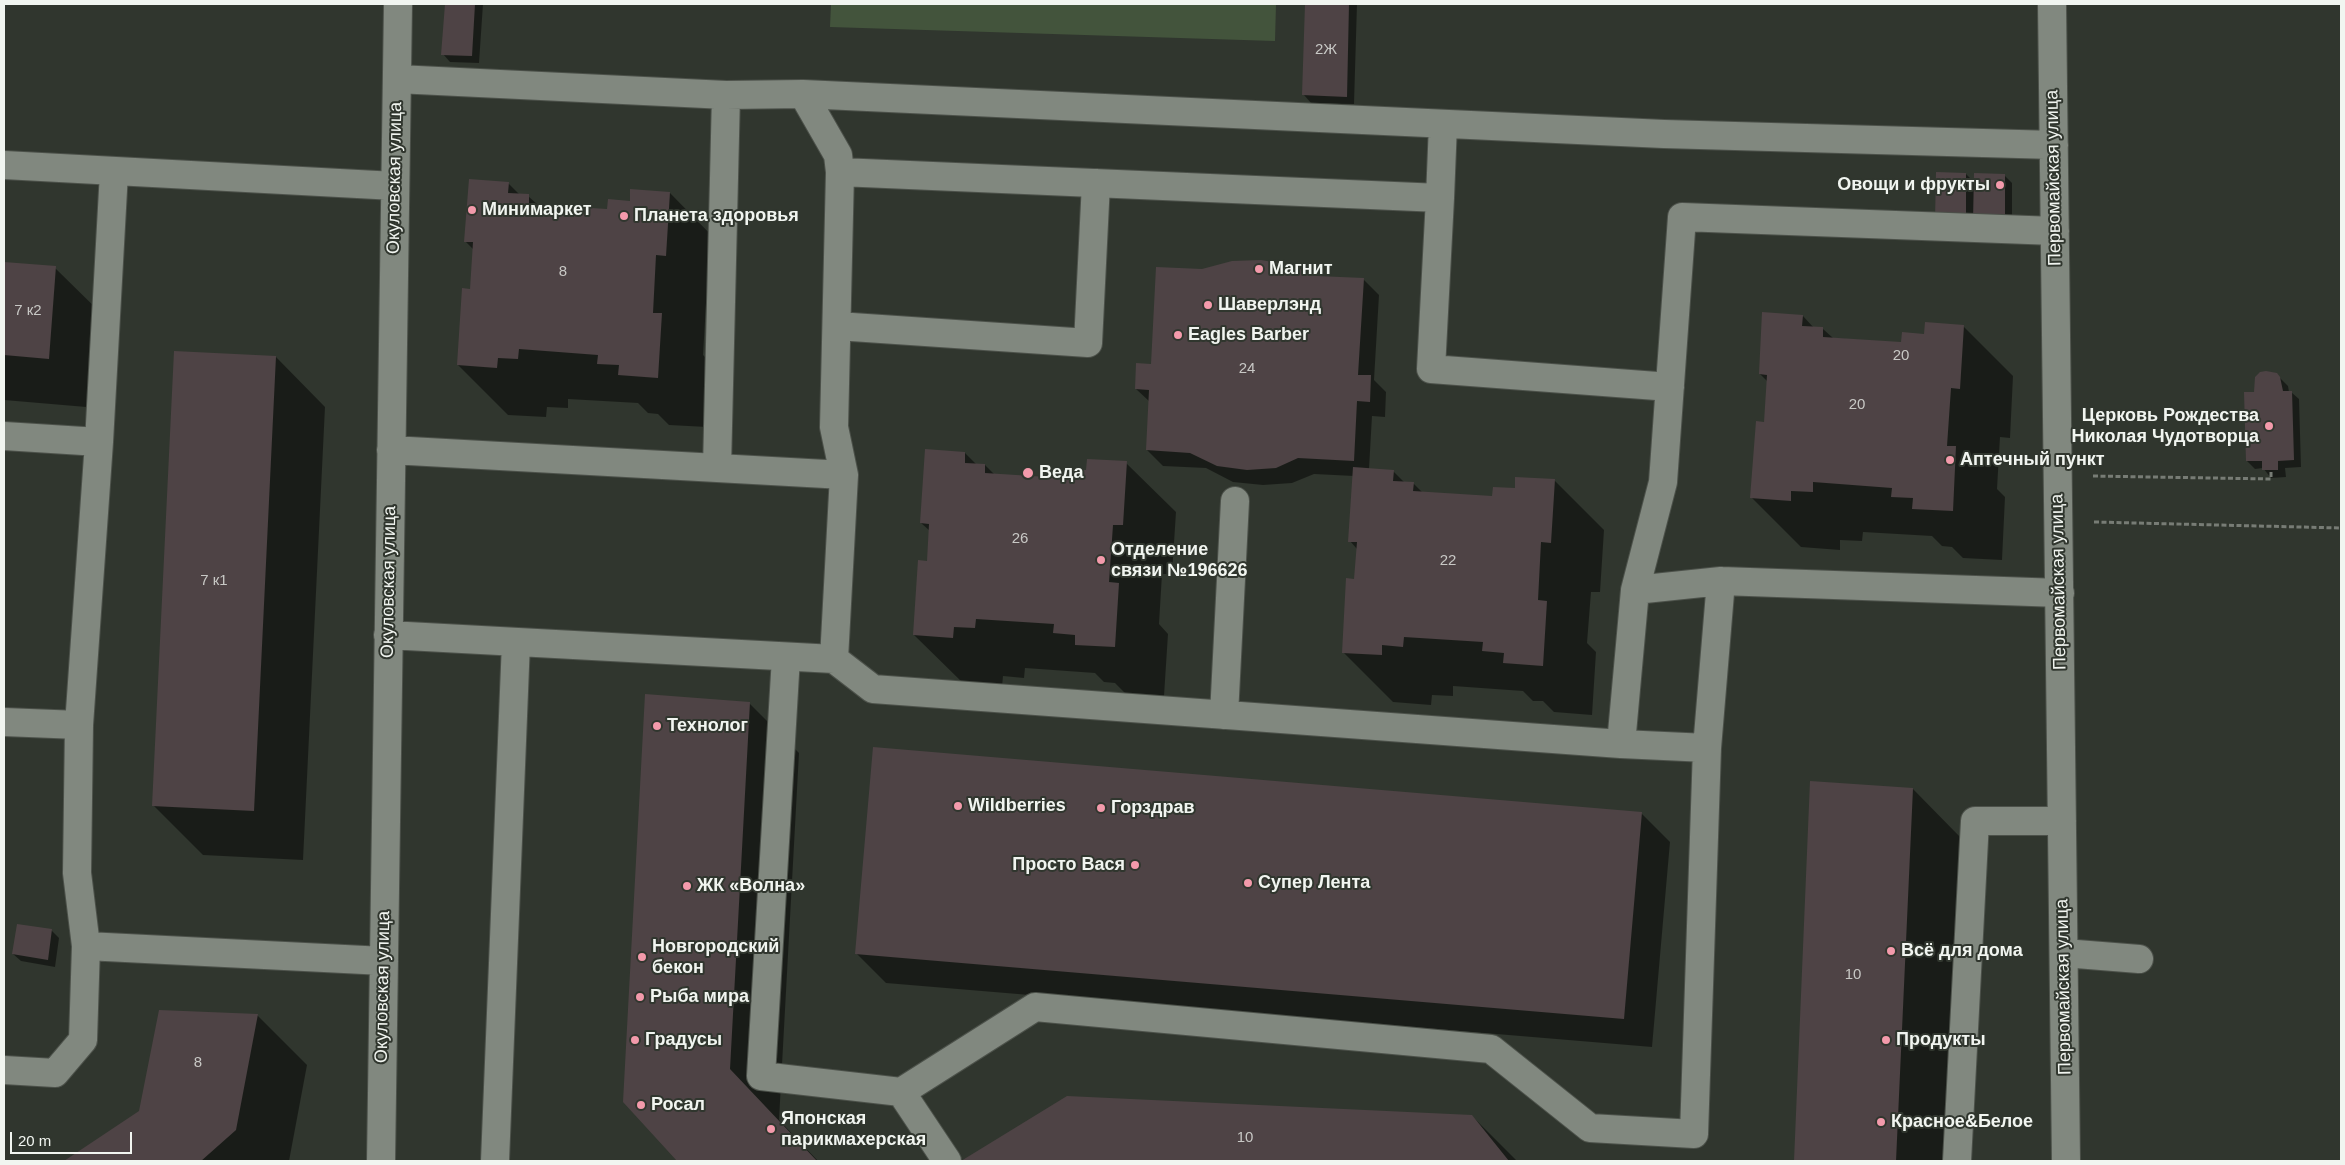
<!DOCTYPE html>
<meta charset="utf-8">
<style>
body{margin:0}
#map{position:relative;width:2345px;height:1165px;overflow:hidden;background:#30362e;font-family:Arial,sans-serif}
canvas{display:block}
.frame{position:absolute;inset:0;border:5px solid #f1f5f0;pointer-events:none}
.scale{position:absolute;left:10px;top:1132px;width:122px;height:22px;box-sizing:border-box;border:2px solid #f1f5f0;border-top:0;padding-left:6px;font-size:15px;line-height:18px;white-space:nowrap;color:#f1f5f0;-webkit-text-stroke:4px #30362e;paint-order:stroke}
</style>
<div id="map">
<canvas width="2345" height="1165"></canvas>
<div class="frame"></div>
<div class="scale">20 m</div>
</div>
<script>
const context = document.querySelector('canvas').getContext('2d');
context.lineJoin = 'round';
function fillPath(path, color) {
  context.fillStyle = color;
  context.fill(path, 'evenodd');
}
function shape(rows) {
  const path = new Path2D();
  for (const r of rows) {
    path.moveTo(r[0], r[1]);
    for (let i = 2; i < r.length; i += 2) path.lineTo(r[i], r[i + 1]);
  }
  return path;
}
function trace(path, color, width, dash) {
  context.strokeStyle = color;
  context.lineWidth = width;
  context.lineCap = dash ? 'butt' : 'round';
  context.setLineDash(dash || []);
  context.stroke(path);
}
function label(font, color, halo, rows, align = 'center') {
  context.font = font + ' Arial,sans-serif';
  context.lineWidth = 4;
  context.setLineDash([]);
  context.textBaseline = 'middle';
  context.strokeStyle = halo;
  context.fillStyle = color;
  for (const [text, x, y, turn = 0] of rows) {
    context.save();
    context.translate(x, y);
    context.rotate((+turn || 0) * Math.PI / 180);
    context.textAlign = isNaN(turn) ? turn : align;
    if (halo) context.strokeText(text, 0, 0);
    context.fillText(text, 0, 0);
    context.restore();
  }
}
fillPath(shape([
 [831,4,1276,4,1275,41,830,27]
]), '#43543c');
fillPath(shape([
 [446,4,483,4,479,63,450,62,443,54],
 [1306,4,1357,4,1354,104,1311,103,1304,95],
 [1966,174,1975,183,2004,175,2012,183,2012,228,1944,227],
 [508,183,520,195,528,196,538,205,608,210,670,193,719,243,715,305,706,304,703,355,712,364,707,427,669,425,658,414,648,413,638,403,568,399,568,408,547,407,546,417,508,415,458,365,471,290,474,250,465,241],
 [4,264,55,268,105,317,98,408,4,400],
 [1316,277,1363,279,1379,295,1374,380,1386,392,1385,417,1372,416,1369,469,1393,471,1405,483,1413,483,1423,493,1493,497,1516,489,1554,480,1604,530,1600,592,1591,592,1587,643,1596,652,1592,715,1554,712,1543,701,1533,701,1523,691,1453,686,1453,696,1432,695,1431,705,1393,702,1343,652,1356,580,1357,549,1350,541,1354,476,1314,474,1292,483,1263,485,1233,482,1206,468,1163,466,1147,450,1150,402,1136,389,1152,365],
 [1803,316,1814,328,1823,329,1833,338,1902,343,1963,326,2013,376,2010,438,2000,437,1997,489,2005,497,2002,560,1963,558,1952,547,1942,546,1932,536,1863,532,1862,541,1840,540,1840,550,1801,547,1752,498,1765,423,1768,382,1760,374],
 [276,357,325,407,303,860,203,855,153,805],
 [2276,374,2288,386,2289,392,2291,392,2299,399,2301,467,2285,468,2286,477,2271,478,2263,468,2255,469,2247,461,2255,393],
 [965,453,977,465,985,465,995,475,1064,480,1087,471,1126,463,1176,512,1172,574,1162,574,1159,624,1168,634,1164,696,1126,694,1115,683,1104,682,1095,673,1025,668,1024,678,1003,676,1002,687,964,684,914,635,928,562,930,531,921,523],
 [749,703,799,753,779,1120,818,1161,679,1161,624,1102],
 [1811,783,1913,789,1962,839,1947,1161,1795,1161],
 [1641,813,1670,842,1652,1047,886,983,857,954],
 [51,930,59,938,55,967,21,961,13,954],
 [257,1015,307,1065,289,1161,67,1161,140,1112],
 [1067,1097,1472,1116,1517,1161,964,1161]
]), '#0007');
fillPath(shape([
 [445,4,475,4,472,56,441,55],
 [1305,4,1349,4,1347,97,1302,95],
 [1936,172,1966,173,1966,220,1935,220],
 [1974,173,2005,174,2005,221,1973,221],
 [469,179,509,182,508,193,529,194,529,204,607,209,608,199,630,201,630,189,670,192,666,256,656,255,653,313,662,313,658,378,618,375,619,365,597,364,598,355,519,349,518,359,498,358,497,368,457,365,462,288,470,289,473,242,464,242],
 [1261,260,1290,265,1317,276,1364,278,1358,375,1371,375,1370,402,1357,401,1354,461,1298,458,1276,468,1247,470,1217,466,1190,453,1146,450,1149,390,1135,389,1136,363,1151,364,1156,267,1202,269,1232,261],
 [4,262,56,266,49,359,4,355],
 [1762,312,1803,315,1802,326,1823,327,1823,337,1901,342,1902,332,1924,334,1925,322,1964,325,1960,389,1951,388,1947,446,1956,446,1953,511,1912,509,1913,498,1891,497,1892,488,1813,482,1813,492,1791,491,1791,501,1750,498,1756,421,1764,422,1767,375,1759,374],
 [174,351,276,356,254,811,152,806],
 [2266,371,2277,373,2280,377,2283,391,2292,391,2294,460,2278,461,2278,470,2262,470,2262,461,2246,461,2244,392,2254,392,2255,377,2260,372],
 [925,449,965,452,965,463,985,464,985,473,1063,478,1064,469,1086,470,1087,459,1127,461,1123,525,1113,525,1109,582,1119,583,1115,647,1075,645,1075,635,1053,633,1054,624,976,619,975,628,954,627,953,638,913,635,918,560,927,561,929,524,920,523],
 [1353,467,1394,470,1393,481,1414,482,1413,491,1492,496,1493,487,1515,488,1515,477,1555,479,1551,543,1541,542,1538,600,1547,601,1543,666,1503,663,1504,653,1482,651,1483,642,1404,637,1403,647,1382,645,1382,655,1342,653,1346,578,1354,579,1357,542,1348,542],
 [645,694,750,702,730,1069,817,1161,677,1161,623,1102],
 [873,747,1642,812,1624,1019,855,954],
 [1810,781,1913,788,1896,1161,1794,1161],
 [17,924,52,929,48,960,12,954],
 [159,1010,258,1014,236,1130,201,1161,64,1161,139,1111],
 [1067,1096,1472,1115,1509,1161,961,1161]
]), '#4e4345');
const minor = shape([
 [2052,4,2066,1161],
 [397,79,726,95,803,94,1664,134,2054,145],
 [803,94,838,155,840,172,834,427,844,475],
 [4,165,395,186],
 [840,172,1440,198,1431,369,1670,387],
 [1440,198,1443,124],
 [837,326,1088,343,1096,183],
 [4,436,99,442],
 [391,450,844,475,834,659],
 [717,468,726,95],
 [1635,590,1663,482,1682,217,2055,231],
 [388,635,834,659,873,689,1621,744,1635,590,1721,581,2060,593],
 [786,657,761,1076,901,1092,1035,1007,1491,1049,1590,1128,1694,1134,1707,748,1721,581],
 [1224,715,1235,501],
 [4,722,79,725],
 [1621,744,1707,748],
 [86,946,77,873,79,725,99,442,114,172],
 [2064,953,2139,959],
 [4,1070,55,1073,83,1040,86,946,384,961],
 [901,1092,947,1161],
 [381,1161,398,4],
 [495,1161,516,642],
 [1957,1161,1975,821,2062,821]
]);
trace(minor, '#4c514a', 30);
trace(shape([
 [2093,476,2271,479,2271,470],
 [2094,522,2341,528]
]), '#777c75', 3, [5, 2.5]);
trace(minor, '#81887f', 28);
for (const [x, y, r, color] of [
 [2000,185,5,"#f39aab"],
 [472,210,5,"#f39aab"],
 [624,216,5,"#f39aab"],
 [1259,269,5,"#f39aab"],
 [1208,305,5,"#f39aab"],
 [1178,335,5,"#f39aab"],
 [2269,426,5,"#f39aab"],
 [1950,460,5,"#f39aab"],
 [1028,473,6,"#f39aab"],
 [1101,560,5,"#f39aab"],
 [657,726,5,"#f39aab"],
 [958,806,5,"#f39aab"],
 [1101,808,5,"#f39aab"],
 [1135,865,5,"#f39aab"],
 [1248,883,5,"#f39aab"],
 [687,886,5,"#f39aab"],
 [1891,951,5,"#f39aab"],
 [642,957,5,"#f39aab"],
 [640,997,5,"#f39aab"],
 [635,1040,5,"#f39aab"],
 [1886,1040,5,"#f39aab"],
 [641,1105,5,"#f39aab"],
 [1881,1122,5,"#f39aab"],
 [771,1129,5,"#f39aab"]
]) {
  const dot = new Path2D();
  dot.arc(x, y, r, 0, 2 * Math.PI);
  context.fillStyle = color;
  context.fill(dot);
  trace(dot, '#30362e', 2);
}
label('15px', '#c8c8c5', null, [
 ["2Ж",1326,50],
 ["8",563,272],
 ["7 к2",28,311],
 ["20",1901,356],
 ["24",1247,369],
 ["20",1857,405],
 ["26",1020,539],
 ["22",1448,561],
 ["7 к1",214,581],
 ["10",1853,975],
 ["8",198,1063],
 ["10",1245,1138]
]);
label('18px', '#f1f5f0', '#30362e', [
 ["Окуловская улица",395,178,-89],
 ["Первомайская улица",2054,178,-91],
 ["Окуловская улица",389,582,-89],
 ["Первомайская улица",2059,582,-91],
 ["Окуловская улица",383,987,-89],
 ["Первомайская улица",2064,987,-91]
]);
label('bold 18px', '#f1f5f0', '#30362e', [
 ["Овощи и фрукты",1990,185,"right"],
 ["Минимаркет",482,210],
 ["Планета здоровья",634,216],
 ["Магнит",1269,269],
 ["Шаверлэнд",1218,305],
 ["Eagles Barber",1188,335],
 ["Церковь Рождества",2259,416,"right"],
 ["Николая Чудотворца",2259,437,"right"],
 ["Аптечный пункт",1960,460],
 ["Веда",1039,473],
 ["Отделение",1111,550],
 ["связи №196626",1111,571],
 ["Технолог",667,726],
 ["Wildberries",968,806],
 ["Горздрав",1111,808],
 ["Просто Вася",1125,865,"right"],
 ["Супер Лента",1258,883],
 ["ЖК «Волна»",697,886],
 ["Новгородский",652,947],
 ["бекон",652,968],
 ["Всё для дома",1901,951],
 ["Рыба мира",650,997],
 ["Градусы",645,1040],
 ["Продукты",1896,1040],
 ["Росал",651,1105],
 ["Японская",781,1119],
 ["парикмахерская",781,1140],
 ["Красное&Белое",1891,1122]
], 'left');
</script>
